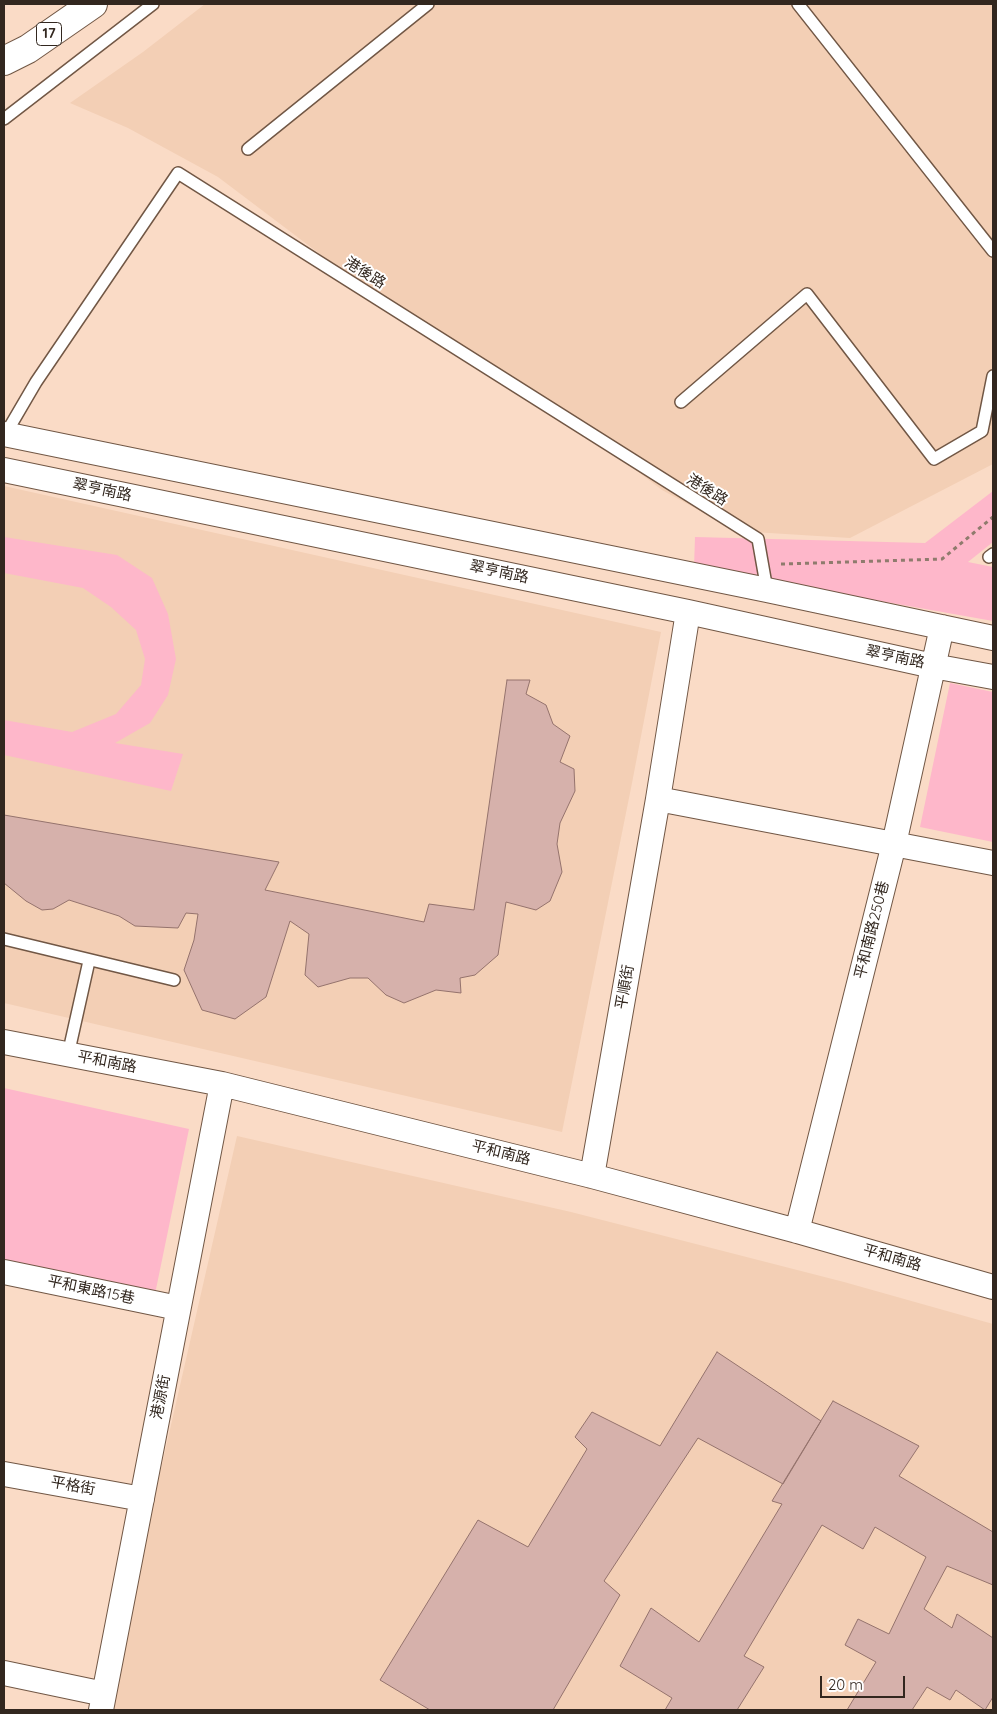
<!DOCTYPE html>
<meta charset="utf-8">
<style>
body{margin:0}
#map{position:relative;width:997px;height:1714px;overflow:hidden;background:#fadbc6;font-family:Quicksand,sans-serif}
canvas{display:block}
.frame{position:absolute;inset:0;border:5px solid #32271f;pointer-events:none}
.scale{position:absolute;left:820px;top:1676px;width:85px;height:22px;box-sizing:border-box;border:2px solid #32271f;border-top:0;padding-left:6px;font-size:15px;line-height:18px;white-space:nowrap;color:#32271f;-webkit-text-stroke:4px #fff;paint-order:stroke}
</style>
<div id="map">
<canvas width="997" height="1714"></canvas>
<div class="frame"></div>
<div class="scale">20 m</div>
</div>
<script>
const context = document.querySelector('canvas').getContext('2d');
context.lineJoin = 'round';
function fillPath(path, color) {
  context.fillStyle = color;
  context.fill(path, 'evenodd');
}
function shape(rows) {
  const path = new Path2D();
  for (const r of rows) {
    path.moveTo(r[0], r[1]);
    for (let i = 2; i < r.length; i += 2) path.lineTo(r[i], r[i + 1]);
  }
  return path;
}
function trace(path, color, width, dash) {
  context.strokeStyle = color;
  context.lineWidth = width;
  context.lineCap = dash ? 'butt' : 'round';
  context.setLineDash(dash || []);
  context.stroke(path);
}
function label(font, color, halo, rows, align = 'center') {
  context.font = font + ' Quicksand,"Noto Sans TC",sans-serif';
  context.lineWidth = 4;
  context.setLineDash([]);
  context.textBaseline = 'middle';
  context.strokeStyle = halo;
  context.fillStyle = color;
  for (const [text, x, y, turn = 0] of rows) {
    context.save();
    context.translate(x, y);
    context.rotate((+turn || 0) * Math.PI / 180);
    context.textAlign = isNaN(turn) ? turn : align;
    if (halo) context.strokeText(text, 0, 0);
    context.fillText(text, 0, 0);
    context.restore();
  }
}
fillPath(shape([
 [205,4,993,4,993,464,850,538,737,531,662,490,521,382,361,285,218,177,128,128,70,103,143,52],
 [4,486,661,632,632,783,562,1132,4,1003],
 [237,1136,571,1212,844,1282,993,1324,993,1710,110,1710,155,1495]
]), '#f3cfb5');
fillPath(shape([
 [993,491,993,542,968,562,993,567,993,621,694,568,695,537,925,543],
 [4,537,117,555,152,578,168,614,176,659,168,695,150,723,115,743,183,754,171,791,4,755,4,720,72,732,116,714,141,685,145,659,136,630,111,607,83,588,4,573],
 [950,683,993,692,993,842,920,827],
 [4,1088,189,1129,155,1294,4,1263]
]), '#feb7ca');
const building = shape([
 [507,680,530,680,526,694,546,705,553,724,570,736,560,762,574,769,575,791,560,823,557,844,562,872,550,901,536,910,506,902,498,955,475,975,460,978,461,993,436,990,404,1003,386,995,368,978,350,978,318,987,305,975,309,934,290,921,266,997,235,1019,202,1010,184,970,194,940,198,914,186,913,178,928,135,926,119,916,69,900,53,909,42,910,26,901,4,883,4,815,279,862,265,890,424,922,429,904,474,910,507,680],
 [717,1352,821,1421,783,1484,698,1438,604,1581,620,1595,553,1710,430,1710,380,1680,478,1520,528,1547,587,1449,575,1437,592,1412,660,1446,717,1352],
 [833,1401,919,1446,899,1476,993,1532,993,1585,947,1566,924,1609,952,1628,957,1614,993,1638,993,1697,985,1710,956,1690,950,1700,927,1687,912,1710,847,1710,876,1662,845,1645,858,1619,889,1634,926,1557,875,1527,863,1549,822,1525,744,1656,764,1667,737,1710,665,1710,672,1698,620,1666,651,1608,699,1642,782,1504,772,1501,833,1401]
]);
fillPath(building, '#d6b1ab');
trace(building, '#95736d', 1);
const lane = shape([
 [798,4,993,251],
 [4,119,153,4],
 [248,149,428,4],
 [681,402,807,294,934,459,982,431,993,376],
 [5,435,36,382,178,173,758,539,767,590],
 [989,557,993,554],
 [4,939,174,980],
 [68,1055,89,961]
]);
const street = shape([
 [4,434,767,590,993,638],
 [4,470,688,612,933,666,993,677],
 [658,799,688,612],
 [4,1042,222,1084,592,1176,797,1231,993,1287],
 [592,1176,658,799,993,863],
 [797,1231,894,844,942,627],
 [4,1272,178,1308],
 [4,1474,142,1499],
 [4,1673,104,1694],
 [101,1710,222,1084]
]);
const primary = shape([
 [4,61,28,49,93,4]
]);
trace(lane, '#715745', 14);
trace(street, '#715745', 26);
trace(primary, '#715745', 30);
trace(shape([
 [781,564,942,559,993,517]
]), '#8f7b6d', 3, [4, 4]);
trace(lane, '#fff', 11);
trace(street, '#fff', 24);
trace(primary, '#fff', 28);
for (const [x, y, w] of [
 [49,34,25]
]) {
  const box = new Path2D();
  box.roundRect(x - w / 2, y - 11.5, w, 23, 4);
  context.fillStyle = '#fff';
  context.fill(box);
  trace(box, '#32271f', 1);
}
label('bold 14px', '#32271f', null, [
 ["17",49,34]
]);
label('15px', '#32271f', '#fff', [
 ["港後路",365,273,32],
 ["翠亨南路",102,490,12],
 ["港後路",707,490,32],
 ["翠亨南路",499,572,12],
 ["翠亨南路",895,657,12],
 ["平和南路250巷",872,930,-76],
 ["平順街",625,987,-80],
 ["平和南路",107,1062,11],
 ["平和南路",501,1153,14],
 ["平和南路",892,1258,16],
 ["平和東路15巷",91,1290,12],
 ["港源街",161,1397,-79],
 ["平格街",73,1486,10]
]);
</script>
